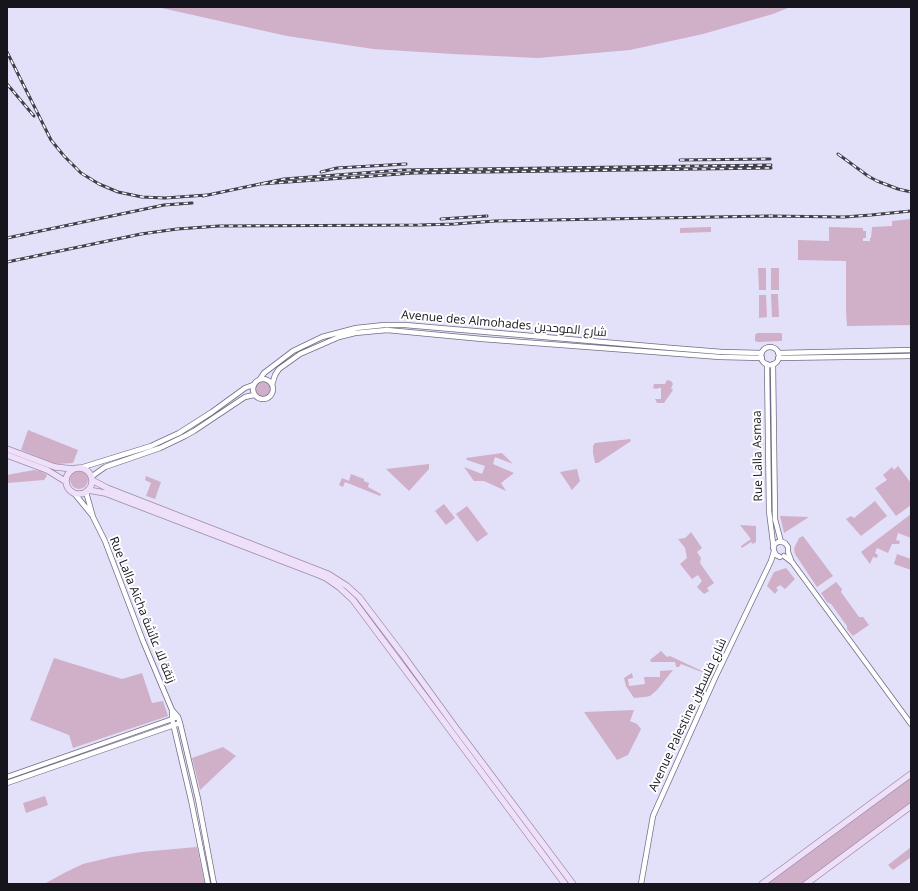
<!DOCTYPE html>
<meta charset="utf-8">
<style>
body{margin:0}
#map{position:relative;width:918px;height:891px;overflow:hidden;background:#e3e0fa;font-family:"Open Sans",sans-serif}
canvas{display:block}
.frame{position:absolute;inset:0;border:8px solid #16151e;pointer-events:none}
</style>
<div id="map">
<canvas width="918" height="891"></canvas>
<div class="frame"></div>
</div>
<script>
const context = document.querySelector('canvas').getContext('2d');
context.lineJoin = 'round';
function fillPath(path, color) {
  context.fillStyle = color;
  context.fill(path, 'evenodd');
}
function shape(rows) {
  const path = new Path2D();
  for (const r of rows) {
    if (r.length === 3) {
      path.moveTo(r[0] + r[2], r[1]);
      path.arc(r[0], r[1], r[2], 0, 2 * Math.PI);
      continue;
    }
    path.moveTo(r[0], r[1]);
    for (let i = 2; i < r.length; i += 2) path.lineTo(r[i], r[i + 1]);
  }
  return path;
}
function trace(path, color, width, dash) {
  context.strokeStyle = color;
  context.lineWidth = width;
  context.lineCap = dash ? 'butt' : 'round';
  context.setLineDash(dash || []);
  context.stroke(path);
}
function label(font, color, halo, rows, align = 'center') {
  context.font = font + ' "Open Sans",Cairo,sans-serif';
  context.lineWidth = 4;
  context.setLineDash([]);
  context.textBaseline = 'middle';
  context.strokeStyle = halo;
  context.fillStyle = color;
  for (const [text, x, y, turn = 0] of rows) {
    context.save();
    context.translate(x, y);
    context.rotate((+turn || 0) * Math.PI / 180);
    context.textAlign = isNaN(turn) ? turn : align;
    if (halo) context.strokeText(text, 0, 0);
    context.fillText(text, 0, 0);
    context.restore();
  }
}
fillPath(shape([
 [157,7,790,7,773,14,703,34,630,50,538,58,453,54,373,49,287,36],
 [911,219,911,325,847,326,846,311,846,261,798,260,798,240,829,241,829,227,863,228,863,231,866,231,866,238,863,238,863,241,870,241,870,238,871,238,872,227,892,226,892,221],
 [711,227,711,232,680,233,680,228],
 [758,268,766,268,766,290,759,290],
 [771,268,779,268,779,290,771,290],
 [771,294,778,294,779,317,772,317],
 [759,295,766,295,767,317,759,318],
 [757,333,781,333,782,334,782,341,781,341,758,342,755,341,755,335],
 [667,380,671,381,673,384,671,388,673,390,664,403,657,403,655,399,661,399,661,388,658,388,657,389,653,388,654,384,665,384],
 [263,389,8],
 [28,430,78,450,73,463,56,464,21,450],
 [630,439,631,441,598,463,595,463,593,453,593,446,595,443],
 [502,453,513,464,495,457,493,464,514,473,501,483,506,491,484,481,474,481,464,467,482,474,485,466,467,460,466,458],
 [429,464,429,469,409,491,386,469],
 [898,466,911,483,911,505,896,516,875,488,887,480,883,475,892,467,894,470],
 [577,469,580,481,572,490,560,472],
 [34,470,40,471,46,474,47,476,44,480,7,483,7,475],
 [79,480,9],
 [351,474,364,479,364,481,369,483,368,487,381,494,380,496,345,482,343,487,339,485,342,478,349,481],
 [146,476,161,482,155,499,146,496,151,483,145,480],
 [875,501,887,516,861,536,846,519,851,516,854,518],
 [444,504,455,518,446,525,435,511],
 [467,506,488,534,477,542,456,514],
 [911,514,911,538,898,533,896,540,900,541,899,544,892,544,888,553,877,548,875,553,878,555,877,558,873,557,870,564,861,552],
 [780,516,809,517,784,533],
 [740,525,756,526,756,542,753,544,751,542,742,548,741,546,751,539],
 [691,532,702,548,697,552,701,558,700,563,714,583,707,588,709,591,704,594,697,587,702,581,698,575,692,579,680,564,687,558,685,548,678,539,685,538],
 [803,536,833,576,817,587,795,554,794,549,796,544,799,538],
 [897,554,911,559,911,570,894,564],
 [786,568,795,579,785,589,780,585,776,588,778,590,775,594,767,586,774,572],
 [836,582,842,589,841,592,859,617,863,617,869,625,853,636,847,629,847,626,831,604,827,602,821,593],
 [661,651,667,657,670,656,702,671,712,675,712,676,681,664,679,667,676,667,675,662,651,662,650,660],
 [54,658,122,679,142,673,152,703,163,701,168,716,73,748,69,735,30,720],
 [673,670,657,690,650,696,645,697,634,698,626,686,624,678,632,673,633,678,628,679,629,686,645,684,644,677,660,677,660,671],
 [634,710,630,721,637,724,641,729,628,755,617,760,584,712],
 [223,747,236,756,200,790,192,758],
 [911,775,911,803,805,884,763,884],
 [45,796,48,805,26,813,23,803],
 [197,847,205,884,44,884,66,872,83,864,112,857,141,852],
 [911,847,911,857,893,870,888,865]
]), '#d0afc9');
const minor = shape([
 [770,356,9],
 [778,353,911,350],
 [778,358,911,356],
 [767,364,769,511,774,551,776,555,780,557],
 [773,364,775,519,781,542],
 [263,389,10],
 [260,379,264,373,293,351,322,337,356,328,384,325,405,325,672,348,722,352,762,353],
 [272,385,275,375,279,369,300,354,339,337,355,333,387,330,482,339,720,357,762,358],
 [80,468,151,446,179,433,212,412,245,388,253,385],
 [91,477,105,467,160,448,185,436,194,431,245,397,254,395],
 [86,492,93,517,105,541,143,641,172,710,178,717,180,723,198,799,214,884],
 [74,493,92,515],
 [773,548,775,544,778,542,782,542,785,543,788,547,788,552,791,560],
 [784,556,792,562,911,724],
 [172,710,172,719,191,800,208,884],
 [7,777,178,717],
 [7,783,180,723],
 [641,884,653,816,657,807,715,678,771,561,774,551]
]);
const major = shape([
 [7,449,55,467,73,469],
 [7,455,47,470,65,481],
 [79,481,13],
 [92,480,107,488,328,574,347,586,359,597,403,655,408,662,456,728,573,884],
 [88,490,105,493,319,575,326,578,339,587,353,600,565,884],
 [762,884,911,774],
 [806,884,911,806]
]);
trace(minor, '#716d85', 6);
trace(major, '#9d8baa', 7);
trace(minor, '#fff', 4.5);
trace(major, '#efe0fa', 5.5);
const rail = shape([
 [7,52,51,140,64,156,81,173,99,184,118,192,142,197,165,198,207,195],
 [7,84,34,116],
 [838,154,868,176,877,181,898,189,911,192],
 [680,160,770,159],
 [771,165,402,170,284,179,260,184,414,173,771,168],
 [321,172,337,168,406,164],
 [203,196,260,184],
 [441,219,487,216],
 [7,238,164,205,192,203],
 [7,262,141,234,177,229,219,226,420,225,455,224,495,221,769,216,844,217,871,215,911,211]
]);
trace(rail, '#403f4b', 3);
trace(rail, '#fff', 1.5, [4.5]);
label('12px', '#16151e', '#fff', [
 ["Avenue des Almohades شارع الموحدين",504,324,5],
 ["Rue Lalla Asmaa",758,456,-91],
 ["Rue Lalla Aicha زنقة للا عائشة",142,610,68],
 ["Avenue Palestine شارع فلسطين",688,715,-65]
]);
</script>
